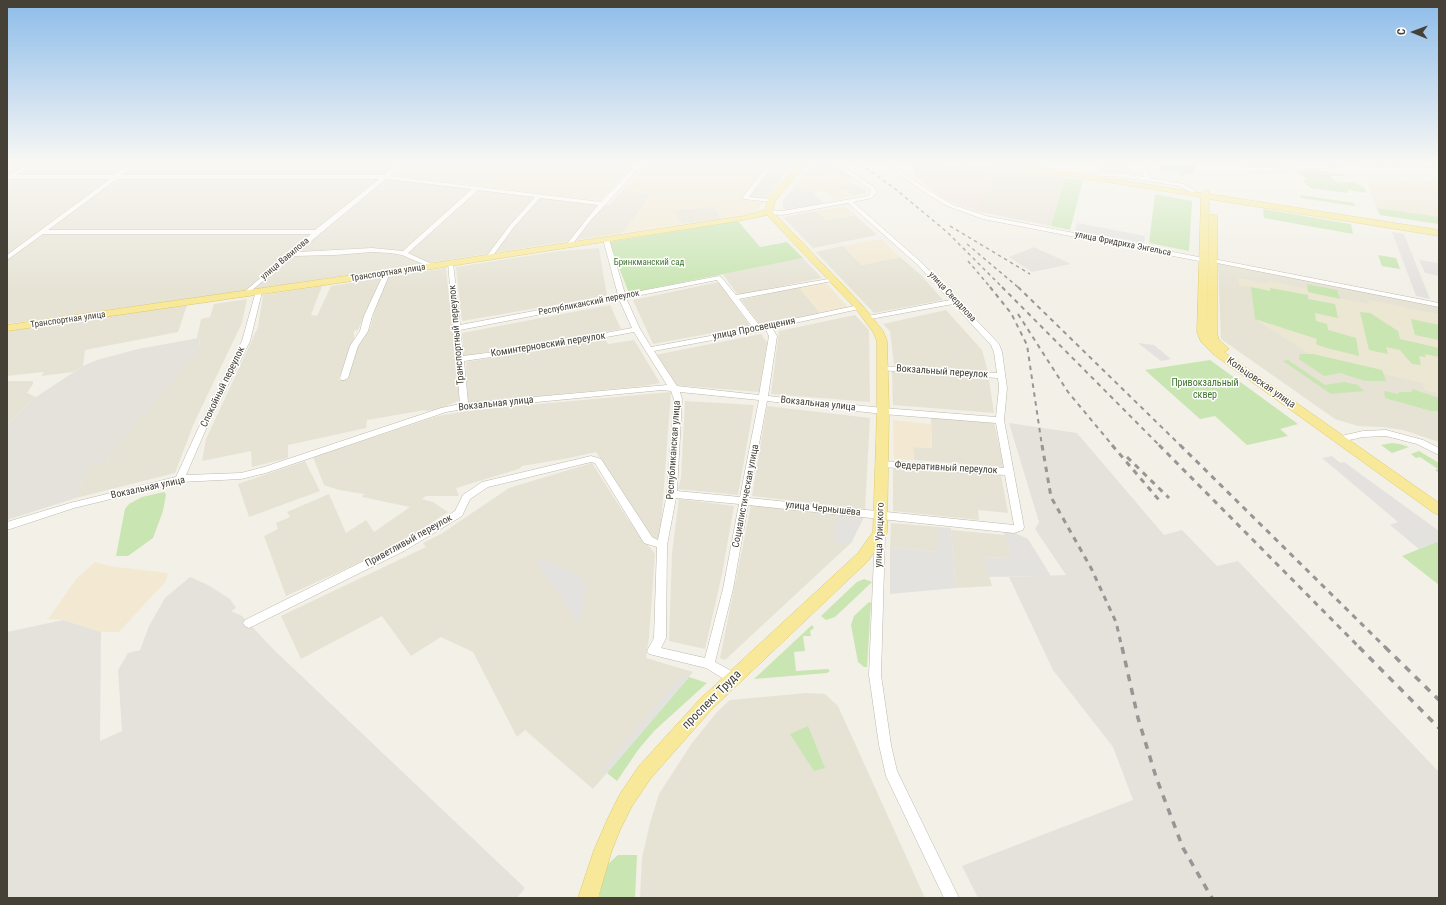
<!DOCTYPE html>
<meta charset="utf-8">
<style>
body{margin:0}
#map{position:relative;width:1446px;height:905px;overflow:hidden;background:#f2f0e7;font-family:"Roboto Condensed",sans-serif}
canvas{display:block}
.frame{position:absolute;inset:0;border:8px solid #454136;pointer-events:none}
.north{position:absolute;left:1394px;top:12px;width:40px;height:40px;-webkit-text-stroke:3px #fff;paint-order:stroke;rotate:271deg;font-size:11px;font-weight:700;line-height:16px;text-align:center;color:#454136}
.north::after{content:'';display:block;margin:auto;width:14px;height:18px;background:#454136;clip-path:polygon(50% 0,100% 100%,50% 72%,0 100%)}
</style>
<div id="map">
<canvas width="1446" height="905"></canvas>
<div class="frame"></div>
<div class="north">С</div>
</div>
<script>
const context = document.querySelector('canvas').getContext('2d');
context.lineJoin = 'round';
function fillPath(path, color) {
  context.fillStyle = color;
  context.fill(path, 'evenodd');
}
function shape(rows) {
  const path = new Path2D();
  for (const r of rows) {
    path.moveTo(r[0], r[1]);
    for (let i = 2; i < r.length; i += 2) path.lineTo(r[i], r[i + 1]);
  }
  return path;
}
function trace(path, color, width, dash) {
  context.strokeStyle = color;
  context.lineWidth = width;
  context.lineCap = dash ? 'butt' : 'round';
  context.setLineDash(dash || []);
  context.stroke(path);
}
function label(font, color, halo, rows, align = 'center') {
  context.font = font + ' "Roboto Condensed",sans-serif';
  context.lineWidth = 3;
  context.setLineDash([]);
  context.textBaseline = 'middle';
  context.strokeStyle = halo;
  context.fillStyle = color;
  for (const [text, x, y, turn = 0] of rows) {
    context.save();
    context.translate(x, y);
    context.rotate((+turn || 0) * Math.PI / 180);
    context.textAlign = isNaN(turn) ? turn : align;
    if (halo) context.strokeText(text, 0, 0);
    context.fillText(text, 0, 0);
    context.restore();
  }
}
fillPath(shape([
 [7,164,397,164,382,176,609,205,623,190,652,194,622,233,244,291,7,324,7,180,16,175,7,174],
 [526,164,567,164,561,166,552,174,520,169],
 [610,164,636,164,628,172,607,168],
 [773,164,793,164,766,200,747,198],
 [983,165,1066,176,1051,226,975,211,989,183],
 [849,182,868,192,855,196,837,187],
 [714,207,722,219,682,224,673,210],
 [816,211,826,220,855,215,877,235,813,248,783,217],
 [843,246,862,265,900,257,921,275,943,300,874,313,816,252],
 [599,248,607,296,462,321,456,267,560,251],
 [803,258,822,278,738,295,723,274],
 [1218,263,1439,306,1439,442,1403,430,1382,427,1358,426,1335,419,1221,339],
 [446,268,460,400,433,412,432,410,426,411,425,410,367,420,366,428,288,445,288,458,252,467,251,451,202,461,206,439,258,327,263,295,322,286,311,315,317,316,331,286,381,278,358,330,354,331,354,339,338,380,348,379,356,346,370,328,377,303,388,277],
 [719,282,750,326,653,344,633,300],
 [799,287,820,313,761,326,741,300],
 [247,299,242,323,194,423,175,473,76,498,90,463,106,464,114,450,200,346,199,338,197,338,201,319,210,317,214,304],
 [187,305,178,332,85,350,83,366,73,372,41,376,44,372,7,376,7,330],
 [610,305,621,329,464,356,462,333],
 [946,310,982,350,988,372,894,365,890,331,883,324],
 [855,315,869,330,870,402,771,394,779,331],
 [761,334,767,343,759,392,674,385,655,355],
 [605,339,608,344,634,340,660,383,644,386,468,403,466,362],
 [892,371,989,380,994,413,893,405],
 [9,381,33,381,33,384,27,393,36,397,7,424,7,383],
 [671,392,660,540,652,539,596,452,569,458,522,466,519,469,456,488,459,496,426,496,422,499,433,502,448,512,388,551,387,550,286,596,264,536,278,529,276,523,290,517,287,512,329,494,346,533,366,520,374,532,410,507,362,497,364,494,339,490,324,485,313,457,438,416,473,410],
 [685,401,754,405,738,495,678,489,681,478],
 [767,406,870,418,865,509,752,496],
 [931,417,994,423,1004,467,914,460,913,447,932,448],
 [305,461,320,491,249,517,238,484],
 [592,463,627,518,655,554,649,637,646,658,693,672,593,789,525,730,517,737,473,652,441,637,411,656,382,616,301,659,281,616,426,547,423,543,441,534,509,488],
 [893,469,1001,475,1008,513,978,510,979,520,893,511],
 [679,499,734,506,722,574,705,649,669,641,672,553],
 [751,505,864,517,851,543,725,660,720,658],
 [891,523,938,527,938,552,890,547],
 [951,530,1005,535,1011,557,984,558,992,586,956,588],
 [806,693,825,694,838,706,925,898,640,898,642,858,650,823,659,794,692,743,717,712,730,700]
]), '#e6e3d5');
fillPath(shape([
 [647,164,773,164,747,197,766,200,757,210,747,215,722,219,714,207,674,210,682,224,622,233,652,194,623,190],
 [827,164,852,176,846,179,852,182,838,187,855,196,835,200,824,191,814,193,823,203,786,210,783,208,783,201,811,165],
 [1100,164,1129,164,1132,174,1098,171],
 [845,206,855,215,826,220,816,211],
 [881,239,900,257,862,265,843,246],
 [825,282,848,307,820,313,799,287],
 [893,420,931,424,932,448,913,447,914,460,894,459],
 [95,562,109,566,168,573,166,581,119,632,101,632,63,620,48,619,76,579]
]), '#f3e9d3');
fillPath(shape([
 [1034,247,1071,264,1032,272,1009,257],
 [199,338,200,349,114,450,106,464,90,464,76,498,7,520,7,424,36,397,83,366,97,360,138,349],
 [1009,423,1077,433,1164,535,1182,530,1217,566,1238,561,1439,772,1439,898,978,898,962,866,1133,800,1113,747,1053,670,1009,577,1066,575,1035,529,1039,522],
 [190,577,208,585,230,599,236,608,231,611,242,616,273,649,525,888,517,898,7,898,7,632,63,620,101,632,100,741,122,731,118,670,128,653,140,650,149,626,165,598]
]), '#e5e2dc');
fillPath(shape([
 [407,164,526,164,520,169,552,174,561,166,567,164,610,164,607,168,628,172,600,201,393,175],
 [1439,182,1439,224,1380,215,1367,183],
 [1238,278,1268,284,1268,281,1308,289,1308,292,1368,304,1368,300,1439,314,1439,394,1424,390,1423,383,1317,359,1255,319,1251,287,1239,285]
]), '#ebe7d2');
fillPath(shape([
 [912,164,983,165,989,183,975,211,946,200,929,188,915,176]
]), '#f2e1db');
fillPath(shape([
 [1163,164,1195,164,1196,165,1194,172,1181,176,1173,171,1160,171,1158,168,1164,165],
 [1320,170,1349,176,1330,176,1337,182,1353,182,1364,187,1367,193,1348,190,1348,193,1311,188,1302,181,1308,179,1296,171],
 [1065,178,1083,180,1070,230,1051,226],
 [1155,194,1192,201,1189,251,1149,243],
 [1300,195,1354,203,1355,206,1301,198],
 [1377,208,1439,217,1439,224,1380,215],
 [1263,209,1351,224,1353,234,1264,218],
 [738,221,760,247,787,242,803,258,629,293,609,242],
 [1378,255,1396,258,1400,269,1382,266],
 [1307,284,1337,290,1340,299,1308,292],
 [1251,287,1270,291,1270,288,1308,295,1308,299,1335,304,1338,318,1315,313,1316,321,1327,324,1328,330,1356,338,1359,356,1323,347,1316,344,1317,339,1255,319],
 [1360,312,1370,313,1398,331,1400,339,1439,348,1439,357,1425,354,1426,357,1419,356,1421,365,1412,364,1400,350,1386,347,1388,354,1369,350],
 [1411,319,1439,325,1439,340,1415,335],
 [1300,354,1313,354,1382,370,1386,381,1365,381,1340,373,1324,376,1299,359],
 [1210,360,1298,424,1280,429,1288,436,1247,445,1215,416,1200,419,1145,370],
 [1288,360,1325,385,1344,382,1358,385,1364,391,1331,394,1283,361],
 [1412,389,1439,398,1439,411,1431,411,1385,398,1384,391,1398,394,1399,392,1412,392],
 [1392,443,1400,444,1409,447,1392,453,1381,445],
 [1419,451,1439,463,1439,473,1435,470,1438,469,1420,457,1416,458,1411,454],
 [164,492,166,494,163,511,153,538,128,556,116,556,125,509,129,504,142,497],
 [1439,541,1439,585,1402,556],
 [864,579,872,582,835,617,826,620,821,616,857,582],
 [869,602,871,603,867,667,864,667,858,662,851,625,854,616],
 [812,625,814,628,810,631,811,636,803,636,805,651,794,652,796,671,828,669,830,671,827,673,754,679],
 [689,677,707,683,654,731,638,750,617,781,607,773],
 [808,726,825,768,814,771,790,734],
 [618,855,637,855,635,898,599,898,603,876,607,865]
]), '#c8e5b2');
fillPath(shape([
 [817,164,827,164,852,176,846,179],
 [797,188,811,191,823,203,786,210,783,208,783,201,790,192],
 [1077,223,1145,236,1144,243,1075,231],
 [1392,232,1404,234,1430,299,1416,296],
 [1419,260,1439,263,1439,276,1425,273],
 [1138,343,1154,345,1171,359,1161,361],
 [1332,456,1340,463,1344,462,1439,531,1439,541,1419,549,1390,525,1398,522,1322,458],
 [835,517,863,519,851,543,834,543],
 [938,527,951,528,956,588,890,594,890,547,938,552],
 [1004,532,1013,532,1028,539,1051,576,989,577,984,558,1011,557],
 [544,559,582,578,587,587,579,624,537,563],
 [682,675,689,677,607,773,602,769]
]), '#e4e2df');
const minor = shape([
 [28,164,34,164,17,175,114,175,130,164,136,164,121,175,384,175,398,164,404,164,390,176,601,202,637,164,643,164,591,220,571,246,566,245,598,205,540,198,514,227,491,258,487,258,486,257,510,225,535,197,478,190,408,253,434,265,434,267,430,267,402,255,390,253,372,252,335,255,293,256,245,296,241,294,243,293,311,234,43,234,7,260,7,255,110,179,7,179,7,175,10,175,28,164],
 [117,179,379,179,315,230,48,230,117,179],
 [386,179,472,189,403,251,372,248,298,252,386,179],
 [768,164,774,164,749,197,771,199,773,200,773,202,743,199,743,197,768,164],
 [832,164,838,164,874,187,877,192,872,198,853,202,922,263,999,344,1002,352,1007,388,1004,420,1024,527,1023,530,1014,533,748,505,733,589,715,662,737,674,739,678,737,682,733,683,729,682,706,668,649,654,647,651,654,638,657,547,644,543,595,463,591,462,488,487,470,499,462,516,404,551,253,626,249,628,245,626,243,623,245,620,396,545,447,516,455,511,463,495,482,482,591,456,601,459,652,537,658,540,667,494,674,399,671,391,662,390,464,409,446,412,266,473,241,479,180,482,74,508,7,530,7,522,70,503,176,477,198,429,242,341,256,291,260,291,262,292,250,341,206,429,186,475,241,473,264,467,441,408,460,404,448,262,452,262,453,263,460,325,618,295,603,239,606,237,609,239,625,294,719,276,721,277,736,295,834,278,835,279,832,281,739,299,760,326,859,305,863,307,859,309,772,328,777,336,768,396,883,408,996,417,999,388,998,378,879,370,878,368,879,366,882,366,997,373,994,352,991,345,953,304,865,320,864,318,868,316,950,300,918,265,848,203,782,215,769,214,766,212,769,210,782,211,868,196,871,192,870,189,832,164],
 [717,280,753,328,651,347,640,329,626,298,717,280],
 [619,299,632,328,525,348,463,356,460,330,619,299],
 [766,330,769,336,759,395,677,386,654,351,766,330],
 [634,332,667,385,468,403,464,361,525,352,634,332],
 [680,392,759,400,740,497,677,491,682,399,680,392],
 [767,401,883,414,996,423,1004,468,882,461,877,464,882,467,1005,475,1014,525,749,498,767,401],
 [676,498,739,504,723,589,705,658,661,648,666,638,667,545,676,498],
 [886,164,892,164,925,188,951,204,986,216,1204,258,1207,260,1204,262,983,219,947,206,921,190,886,164],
 [1139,164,1145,164,1150,178,1183,184,1196,191,1193,193,1179,186,1148,181,1113,176,1099,177,1096,175,1099,173,1113,172,1144,177,1139,164],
 [1331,164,1343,164,1327,168,1243,172,1240,170,1243,168,1331,164],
 [1357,164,1439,164,1439,167,1360,166,1357,164],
 [1214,259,1439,303,1439,307,1212,262,1212,260,1214,259],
 [387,271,390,273,372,316,368,331,358,346,348,378,344,380,341,380,340,378,350,346,360,331,364,316,384,273,387,271],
 [1386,430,1423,440,1439,448,1439,455,1417,444,1386,436,1363,437,1340,442,1336,439,1337,437,1363,431,1386,430],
 [880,529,884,530,885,533,881,675,891,745,897,771,959,898,944,898,886,776,879,745,869,675,875,533,876,530,880,529]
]);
const major = shape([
 [798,164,806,164,775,201,773,212,862,305,883,331,887,341,889,411,887,533,868,561,712,709,651,778,632,806,620,830,612,850,598,898,578,898,594,850,608,818,620,794,639,766,700,699,858,553,873,532,877,411,877,341,873,332,856,309,767,215,744,220,387,276,7,331,7,325,387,270,744,216,765,210,768,199,798,164],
 [1001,164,1018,164,1201,193,1205,190,1208,190,1209,194,1439,230,1439,236,1209,199,1207,332,1209,216,1213,214,1217,216,1217,334,1219,340,1229,349,1224,352,1439,503,1439,515,1434,513,1213,354,1201,342,1197,332,1201,197,1005,166,1001,164]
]);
trace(minor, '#bdb9aa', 1);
trace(major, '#ddc86b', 1);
fillPath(minor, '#fff');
fillPath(major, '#f8e99a');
trace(shape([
 [860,164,893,187,947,232,1003,288],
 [950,226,1030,274],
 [967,244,1019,288],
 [968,261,991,288]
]), '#969696', 1.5, [3.5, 3.5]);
trace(shape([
 [990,287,1011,313,1027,345,1042,446],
 [1002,287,1160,446],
 [1018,287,1181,446],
 [1018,314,1068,392,1113,446]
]), '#969696', 2, [4.5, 4.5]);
trace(shape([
 [1042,445,1051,497,1091,568,1116,622,1122,648],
 [1112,445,1159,500],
 [1159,445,1360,648],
 [1180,445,1386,648],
 [1127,457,1169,498]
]), '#969696', 3, [5.5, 5.5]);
trace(shape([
 [1122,647,1138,718,1156,777,1183,848,1212,898],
 [1359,647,1439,728],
 [1385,647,1439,700]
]), '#969696', 3.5, [7, 7]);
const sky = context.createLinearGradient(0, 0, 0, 291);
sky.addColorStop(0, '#8dbcea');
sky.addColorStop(0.56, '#f9f8f4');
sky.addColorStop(1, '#f9f8f400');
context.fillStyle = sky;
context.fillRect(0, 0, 1446, 291);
label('9px', '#454136', '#fff', [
 ["улица Фридриха Энгельса",1123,244,11],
 ["улица Вавилова",285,259,-40],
 ["Транспортная улица",388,273,-9],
 ["улица Свердлова",952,297,47],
 ["Республиканский переулок",589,303,-11],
 ["Транспортная улица",68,320,-8]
]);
label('9px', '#3f742d', '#fff', [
 ["Бринкманский сад",649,263]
]);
label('10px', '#454136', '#fff', [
 ["улица Просвещения",754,329,-11],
 ["Транспортный переулок",457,335,-95],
 ["Коминтерновский переулок",548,345,-9],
 ["Вокзальный переулок",942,372,4],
 ["Кольцовская улица",1261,383,35],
 ["Спокойный переулок",223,387,-64],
 ["Вокзальная улица",496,404,-6],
 ["Вокзальная улица",818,404,6],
 ["Республиканская улица",674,450,-86],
 ["Федеративный переулок",946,468,3],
 ["Вокзальная улица",148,488,-12],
 ["Социалистическая улица",746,496,-79],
 ["улица Чернышёва",823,509,6],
 ["улица Урицкого",880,535,-88],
 ["Приветливый переулок",409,541,-29]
]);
label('10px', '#3f742d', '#fff', [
 ["Привокзальный",1205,383],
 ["сквер",1205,395]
]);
label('12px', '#454136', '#fff', [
 ["проспект Труда",712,700,-45]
]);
</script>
